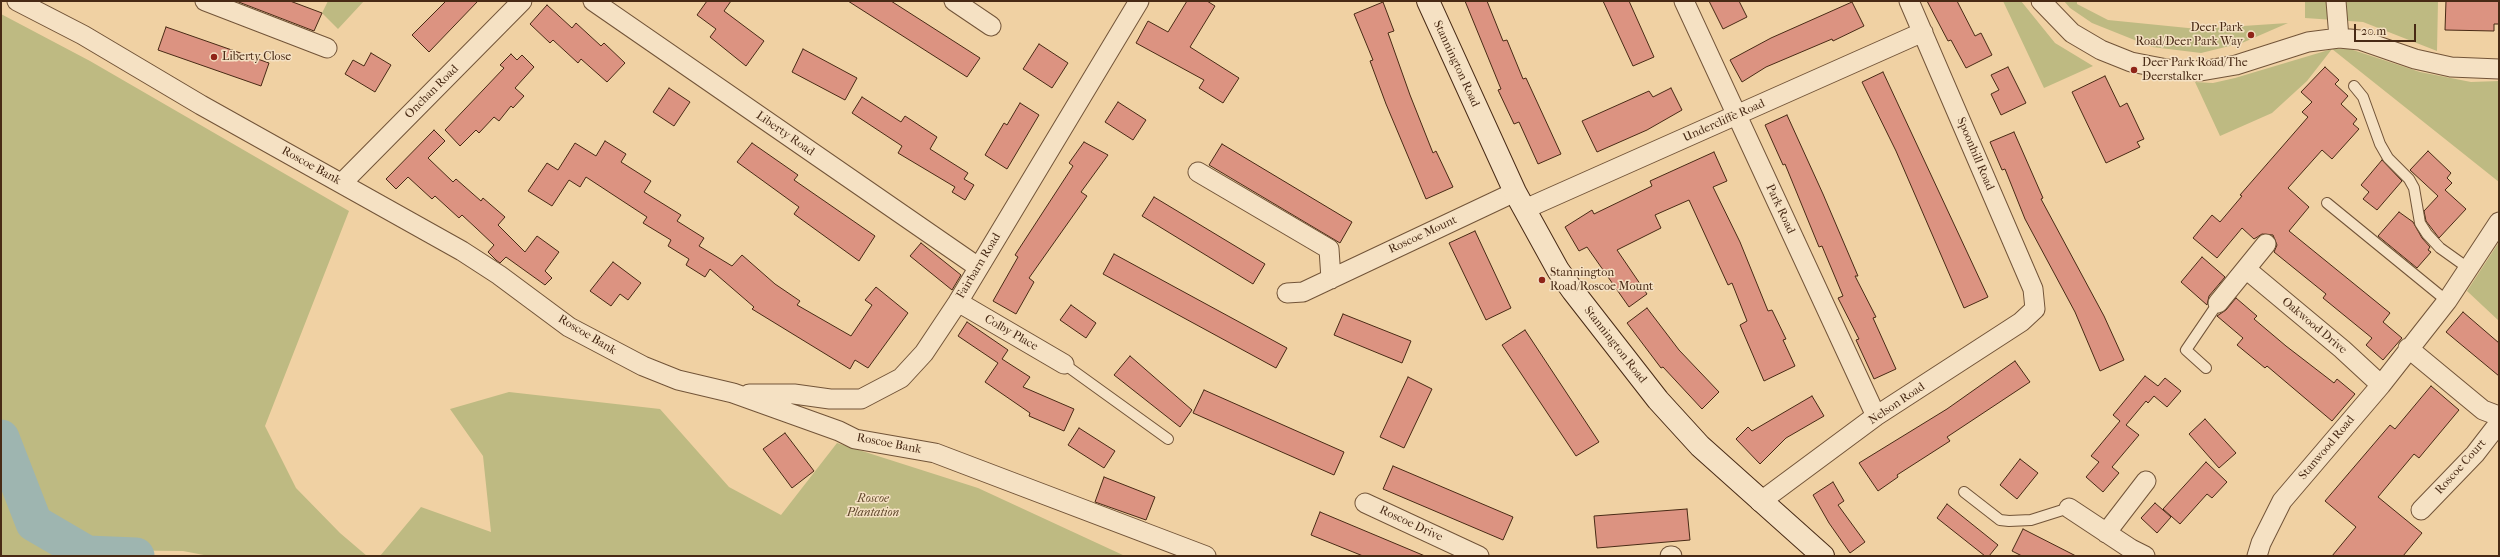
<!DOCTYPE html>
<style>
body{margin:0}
#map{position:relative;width:2500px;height:557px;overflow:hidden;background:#f0d1a3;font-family:"IM FELL French Canon",serif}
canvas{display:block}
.frame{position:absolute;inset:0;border:2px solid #482a15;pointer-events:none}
.scale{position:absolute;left:2354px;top:24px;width:62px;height:18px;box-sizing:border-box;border:2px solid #482a15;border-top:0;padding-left:5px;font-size:12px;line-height:14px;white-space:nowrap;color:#482a15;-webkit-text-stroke:3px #f5e1c3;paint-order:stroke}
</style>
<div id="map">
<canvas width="2500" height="557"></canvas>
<div class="frame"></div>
<div class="scale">20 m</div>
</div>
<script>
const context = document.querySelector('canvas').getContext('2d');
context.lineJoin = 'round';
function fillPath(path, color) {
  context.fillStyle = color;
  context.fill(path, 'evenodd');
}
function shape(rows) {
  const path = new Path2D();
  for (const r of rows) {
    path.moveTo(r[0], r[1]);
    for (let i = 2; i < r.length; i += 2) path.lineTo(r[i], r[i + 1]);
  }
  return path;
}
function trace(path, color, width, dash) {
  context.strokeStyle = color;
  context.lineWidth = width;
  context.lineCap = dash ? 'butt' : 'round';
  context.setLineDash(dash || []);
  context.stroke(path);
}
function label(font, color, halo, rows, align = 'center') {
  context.font = font + ' "IM FELL French Canon",serif';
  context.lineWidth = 3;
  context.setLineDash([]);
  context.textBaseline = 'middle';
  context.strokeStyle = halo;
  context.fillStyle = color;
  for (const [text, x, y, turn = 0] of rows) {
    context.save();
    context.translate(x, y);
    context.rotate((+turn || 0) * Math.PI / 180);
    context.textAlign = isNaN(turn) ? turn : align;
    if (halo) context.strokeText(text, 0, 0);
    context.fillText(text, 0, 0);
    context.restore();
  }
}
fillPath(shape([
 [328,1,364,1,338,29,322,13],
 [2003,1,2021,1,2055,43,2093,66,2044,88],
 [2064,1,2077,1,2077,4,2108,20,2198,29,2288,23,2242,43,2201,53,2152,47,2092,23,2070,8],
 [2305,1,2438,1,2437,51,2363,22,2305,18],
 [1,14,90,61,349,211,265,426,296,488,340,533,367,556,209,556,183,551,90,550,39,513,5,424,1,421],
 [2332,49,2350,49,2420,72,2471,82,2499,81,2499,182,2332,49,2307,81,2272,113,2220,136,2195,82,2213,83,2235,78],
 [2499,242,2499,321,2467,291],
 [509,392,660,409,729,487,781,515,837,443,978,488,1125,556,380,556,421,507,491,532,483,456,450,409],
 [1,468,22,515,35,531,82,556,1,556]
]), '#beba82');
trace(shape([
 [1,438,34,523,87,554,136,556]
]), '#9eb5b0', 37);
const building = shape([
 [236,1,290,1,322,13,314,31,236,1],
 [446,1,478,1,429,52,412,35,446,1],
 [707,1,731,1,724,11,764,41,746,66,710,37,716,29,697,15,707,1],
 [848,1,891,1,980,58,967,77,848,1],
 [1187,1,1207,1,1215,6,1190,47,1239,78,1223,103,1199,88,1204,80,1136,43,1148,21,1168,32,1187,1],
 [1465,1,1487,1,1503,41,1507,40,1523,79,1526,78,1561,154,1538,164,1519,122,1514,124,1498,90,1501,89,1465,1],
 [1603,1,1629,1,1654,57,1633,66,1603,1],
 [1709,1,1739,1,1747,17,1723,29,1709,1],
 [1927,1,1957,1,1975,36,1981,33,1992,55,1966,68,1951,40,1948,41,1927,1],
 [2446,1,2499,1,2499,24,2494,24,2494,31,2445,30,2446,1],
 [1383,2,1394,31,1388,33,1410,95,1433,153,1436,151,1453,187,1426,199,1386,104,1370,61,1373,60,1354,14,1383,2],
 [1852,2,1864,26,1833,41,1832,39,1766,67,1742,82,1730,60,1771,38,1852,2],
 [547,5,572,28,576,23,601,46,604,43,625,63,607,82,581,59,578,63,553,40,550,43,530,24,547,5],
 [166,27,269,63,261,86,158,50,166,27],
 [1039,44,1068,63,1052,88,1023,69,1039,44],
 [803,49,857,78,845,100,792,72,803,49],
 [371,53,391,65,375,92,345,74,353,60,364,66,371,53],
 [511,54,517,60,522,55,534,67,515,88,524,96,513,108,511,106,499,121,494,117,479,133,476,130,460,146,445,130,504,68,500,65,511,54],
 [2008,67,2026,103,2001,115,1991,94,1999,90,1991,75,2008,67],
 [2325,67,2339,80,2335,84,2348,96,2341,104,2357,119,2353,124,2359,129,2332,159,2322,150,2288,188,2309,207,2289,231,2390,313,2383,322,2402,338,2383,360,2366,345,2372,338,2323,298,2326,294,2274,252,2277,245,2273,235,2262,234,2254,239,2242,228,2217,258,2193,238,2212,215,2220,222,2242,196,2240,195,2308,117,2302,112,2312,102,2301,92,2325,67],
 [1883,72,1988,297,1964,308,1896,151,1862,82,1883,72],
 [2105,76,2120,107,2127,103,2144,139,2137,142,2140,147,2106,163,2072,92,2105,76],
 [669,88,690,102,674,126,653,112,669,88],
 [1671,88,1682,110,1647,130,1597,152,1582,121,1649,91,1653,97,1671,88],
 [862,97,901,122,905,116,937,137,930,149,968,173,964,179,974,185,965,200,952,192,955,187,898,153,902,146,852,113,862,97],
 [1118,102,1146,120,1133,140,1105,122,1118,102],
 [1020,103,1039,115,1007,169,985,155,1004,123,1007,125,1020,103],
 [1787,115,1823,194,1858,276,1855,276,1876,317,1873,318,1896,369,1874,379,1856,340,1859,339,1838,298,1843,296,1822,246,1819,247,1785,164,1783,165,1765,125,1787,115],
 [434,130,445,141,428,158,453,182,456,179,481,201,483,198,505,217,498,225,525,252,537,236,559,252,545,271,552,278,545,285,506,257,500,263,496,260,488,252,494,245,476,228,462,215,459,218,435,196,432,199,408,177,396,189,386,179,434,130],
 [2014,132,2043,198,2041,199,2104,316,2124,360,2100,371,2075,312,2025,219,2005,169,2002,170,1990,142,2014,132],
 [605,141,626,154,621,162,651,181,644,192,681,215,677,221,704,238,699,246,732,266,742,255,775,284,800,301,797,305,851,336,872,305,865,300,876,287,908,313,868,368,855,360,850,369,752,309,754,307,710,269,705,277,686,265,689,259,668,246,671,240,643,223,647,217,586,177,580,187,569,180,552,206,528,191,547,163,558,170,575,143,596,156,605,141],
 [1084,142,1108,155,1081,192,1087,196,1029,278,1034,282,1016,314,993,301,1018,257,1015,255,1073,166,1069,163,1084,142],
 [752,143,798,175,794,180,875,236,859,261,794,214,799,207,737,162,752,143],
 [1222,144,1352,222,1340,243,1209,165,1222,144],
 [2428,151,2451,173,2447,178,2452,183,2445,190,2466,209,2439,238,2426,221,2424,211,2438,196,2410,170,2428,151],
 [1714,152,1727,181,1713,187,1740,242,1768,311,1772,310,1786,339,1783,340,1795,366,1764,381,1740,325,1747,321,1732,283,1728,285,1689,200,1655,215,1661,228,1617,250,1647,294,1629,307,1587,247,1579,251,1565,227,1592,210,1594,214,1652,186,1650,181,1714,152],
 [2382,160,2402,181,2377,210,2363,199,2369,192,2361,185,2382,160],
 [1154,197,1265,264,1253,284,1142,216,1154,197],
 [2399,212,2413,222,2422,238,2430,247,2428,250,2431,252,2417,268,2378,236,2399,212],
 [1475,231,1511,308,1486,320,1449,243,1475,231],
 [921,243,961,275,952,290,910,256,921,243],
 [1114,254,1287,348,1276,368,1103,274,1114,254],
 [2202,257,2225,277,2209,296,2207,305,2181,282,2202,257],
 [613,262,641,283,628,300,620,294,611,306,590,291,613,262],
 [2236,298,2257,316,2254,319,2286,346,2334,383,2337,379,2355,394,2332,421,2267,366,2265,368,2237,345,2243,338,2217,316,2226,310,2236,298],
 [1071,305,1096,323,1086,338,1060,320,1071,305],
 [1647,308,1679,350,1719,392,1702,409,1663,367,1661,368,1627,323,1647,308],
 [2463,312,2499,343,2499,376,2446,332,2463,312],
 [1343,314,1411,341,1402,363,1334,335,1343,314],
 [967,322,1008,350,1002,359,1030,377,1023,387,1074,409,1064,431,1029,416,1030,413,985,382,998,363,958,336,967,322],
 [1525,330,1599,442,1576,456,1502,345,1525,330],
 [1130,356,1192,410,1180,427,1114,375,1130,356],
 [2015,361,2030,382,1947,437,1950,441,1897,475,1898,477,1878,491,1859,463,1947,409,2015,361],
 [2145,376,2158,386,2165,378,2181,391,2167,407,2154,396,2148,403,2146,401,2126,425,2139,435,2112,467,2119,473,2103,492,2086,477,2099,462,2091,456,2120,421,2113,415,2145,376],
 [1408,377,1432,389,1404,448,1380,437,1408,377],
 [2431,386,2459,410,2419,458,2414,454,2378,497,2422,533,2403,556,2332,556,2356,527,2325,501,2390,425,2395,429,2431,386],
 [1204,390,1344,452,1334,475,1193,413,1204,390],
 [1812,396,1824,416,1786,438,1760,464,1736,439,1748,427,1752,431,1812,396],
 [2205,419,2236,453,2219,468,2189,434,2205,419],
 [1079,428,1115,451,1104,468,1068,445,1079,428],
 [785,433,814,471,792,488,763,449,785,433],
 [2020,459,2038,473,2017,499,2000,485,2020,459],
 [2206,462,2227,482,2212,498,2207,494,2180,524,2163,509,2206,462],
 [1393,466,1513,517,1503,540,1383,489,1393,466],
 [1104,477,1155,497,1146,520,1095,502,1104,477],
 [1833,482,1844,501,1838,505,1865,542,1850,553,1829,523,1813,495,1833,482],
 [2155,503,2171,517,2157,533,2141,518,2155,503],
 [1947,504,1998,545,1989,556,1985,556,1937,518,1947,504],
 [1687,509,1690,540,1597,548,1594,516,1687,509],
 [1320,512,1425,556,1363,556,1311,535,1320,512],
 [2023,529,2076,556,2022,556,2012,551,2023,529]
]);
fillPath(building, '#dc9381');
trace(building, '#482a15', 1);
const service = shape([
 [2354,86,2363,97,2380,144,2388,158,2409,179,2414,188,2420,223,2427,234,2440,248,2468,268],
 [2327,203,2447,301],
 [1064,364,1168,439],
 [2206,368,2186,350,2218,303],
 [1964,492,2000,520,2009,521,2031,520,2069,508]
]);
const minor = shape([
 [17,1,83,35,201,105,462,251,499,275,569,327,643,366,678,380,733,393,839,431,855,439,935,453,1206,556],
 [205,1,327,48],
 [593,1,978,267],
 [954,1,991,26],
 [1684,1,1876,416],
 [2041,1,2072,33,2101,50,2131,62,2167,69,2201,71,2236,65,2308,42,2339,38,2360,40,2415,59,2451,67,2499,69],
 [2336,1,2339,38],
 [1198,172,1329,249,1331,279],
 [342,183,522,1],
 [1525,209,1923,32],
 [2246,269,2342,349,2381,385],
 [1287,293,1303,292,1515,192],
 [958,302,1064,364],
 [2218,303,2266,244],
 [2408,348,2483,410,2499,416],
 [749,394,794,394,830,399,861,399,901,378,924,353,958,302,1139,1],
 [1760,502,1876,416,2021,322,2035,309,2033,289,1909,1],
 [1365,503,1479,556],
 [2069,508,2131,549,2145,556],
 [2421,510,2475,454,2499,423],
 [2106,533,2146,481],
 [1670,556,1672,556],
 [2257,556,2261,543,2282,501,2381,385,2447,301,2499,222]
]);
const secondary = shape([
 [1428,1,1515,192,1558,270,1573,291,1658,400,1700,446,1823,556]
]);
trace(service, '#725438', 12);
trace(minor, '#725438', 21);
trace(secondary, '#482a15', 24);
trace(service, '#f5e1c3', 10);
trace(minor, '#f5e1c3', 19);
trace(secondary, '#f5e1c3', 22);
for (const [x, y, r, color] of [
 [2251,35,4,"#8f2418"],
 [214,57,4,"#8f2418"],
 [2134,70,4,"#8f2418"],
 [1542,280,4,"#8f2418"]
]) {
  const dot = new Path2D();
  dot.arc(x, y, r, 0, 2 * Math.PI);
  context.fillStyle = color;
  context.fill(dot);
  trace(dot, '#f5e1c3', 1.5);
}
label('12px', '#482a15', '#f5e1c3', [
 ["Deer Park",2243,28,"right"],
 ["Road/Deer Park Way",2243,42,"right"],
 ["Liberty Close",222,57],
 ["Deer Park Road/The",2142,63],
 ["Deerstalker",2142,77],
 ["Stannington",1550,273],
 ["Road/Roscoe Mount",1550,287]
], 'left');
label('12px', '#482a15', '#f5e1c3', [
 ["Stannington Road",1456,64,65],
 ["Onchan Road",432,92,-45],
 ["Undercliffe Road",1724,121,-24],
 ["Liberty Road",785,134,35],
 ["Spoonhill Road",1975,154,67],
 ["Roscoe Bank",311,166,29],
 ["Park Road",1780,209,65],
 ["Roscoe Mount",1423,235,-25],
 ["Fairbarn Road",979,266,-59],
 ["Oakwood Drive",2314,326,40],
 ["Colby Place",1011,333,30],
 ["Roscoe Bank",587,335,31],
 ["Stannington Road",1615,345,52],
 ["Nelson Road",1897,404,-34],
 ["Roscoe Bank",889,444,11],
 ["Stanwood Road",2327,448,-50],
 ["Roscoe Court",2461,467,-48],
 ["Roscoe Drive",1411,524,25]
]);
label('italic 12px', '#60472b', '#f5e1c3', [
 ["Roscoe",873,499],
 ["Plantation",873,513]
]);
</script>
